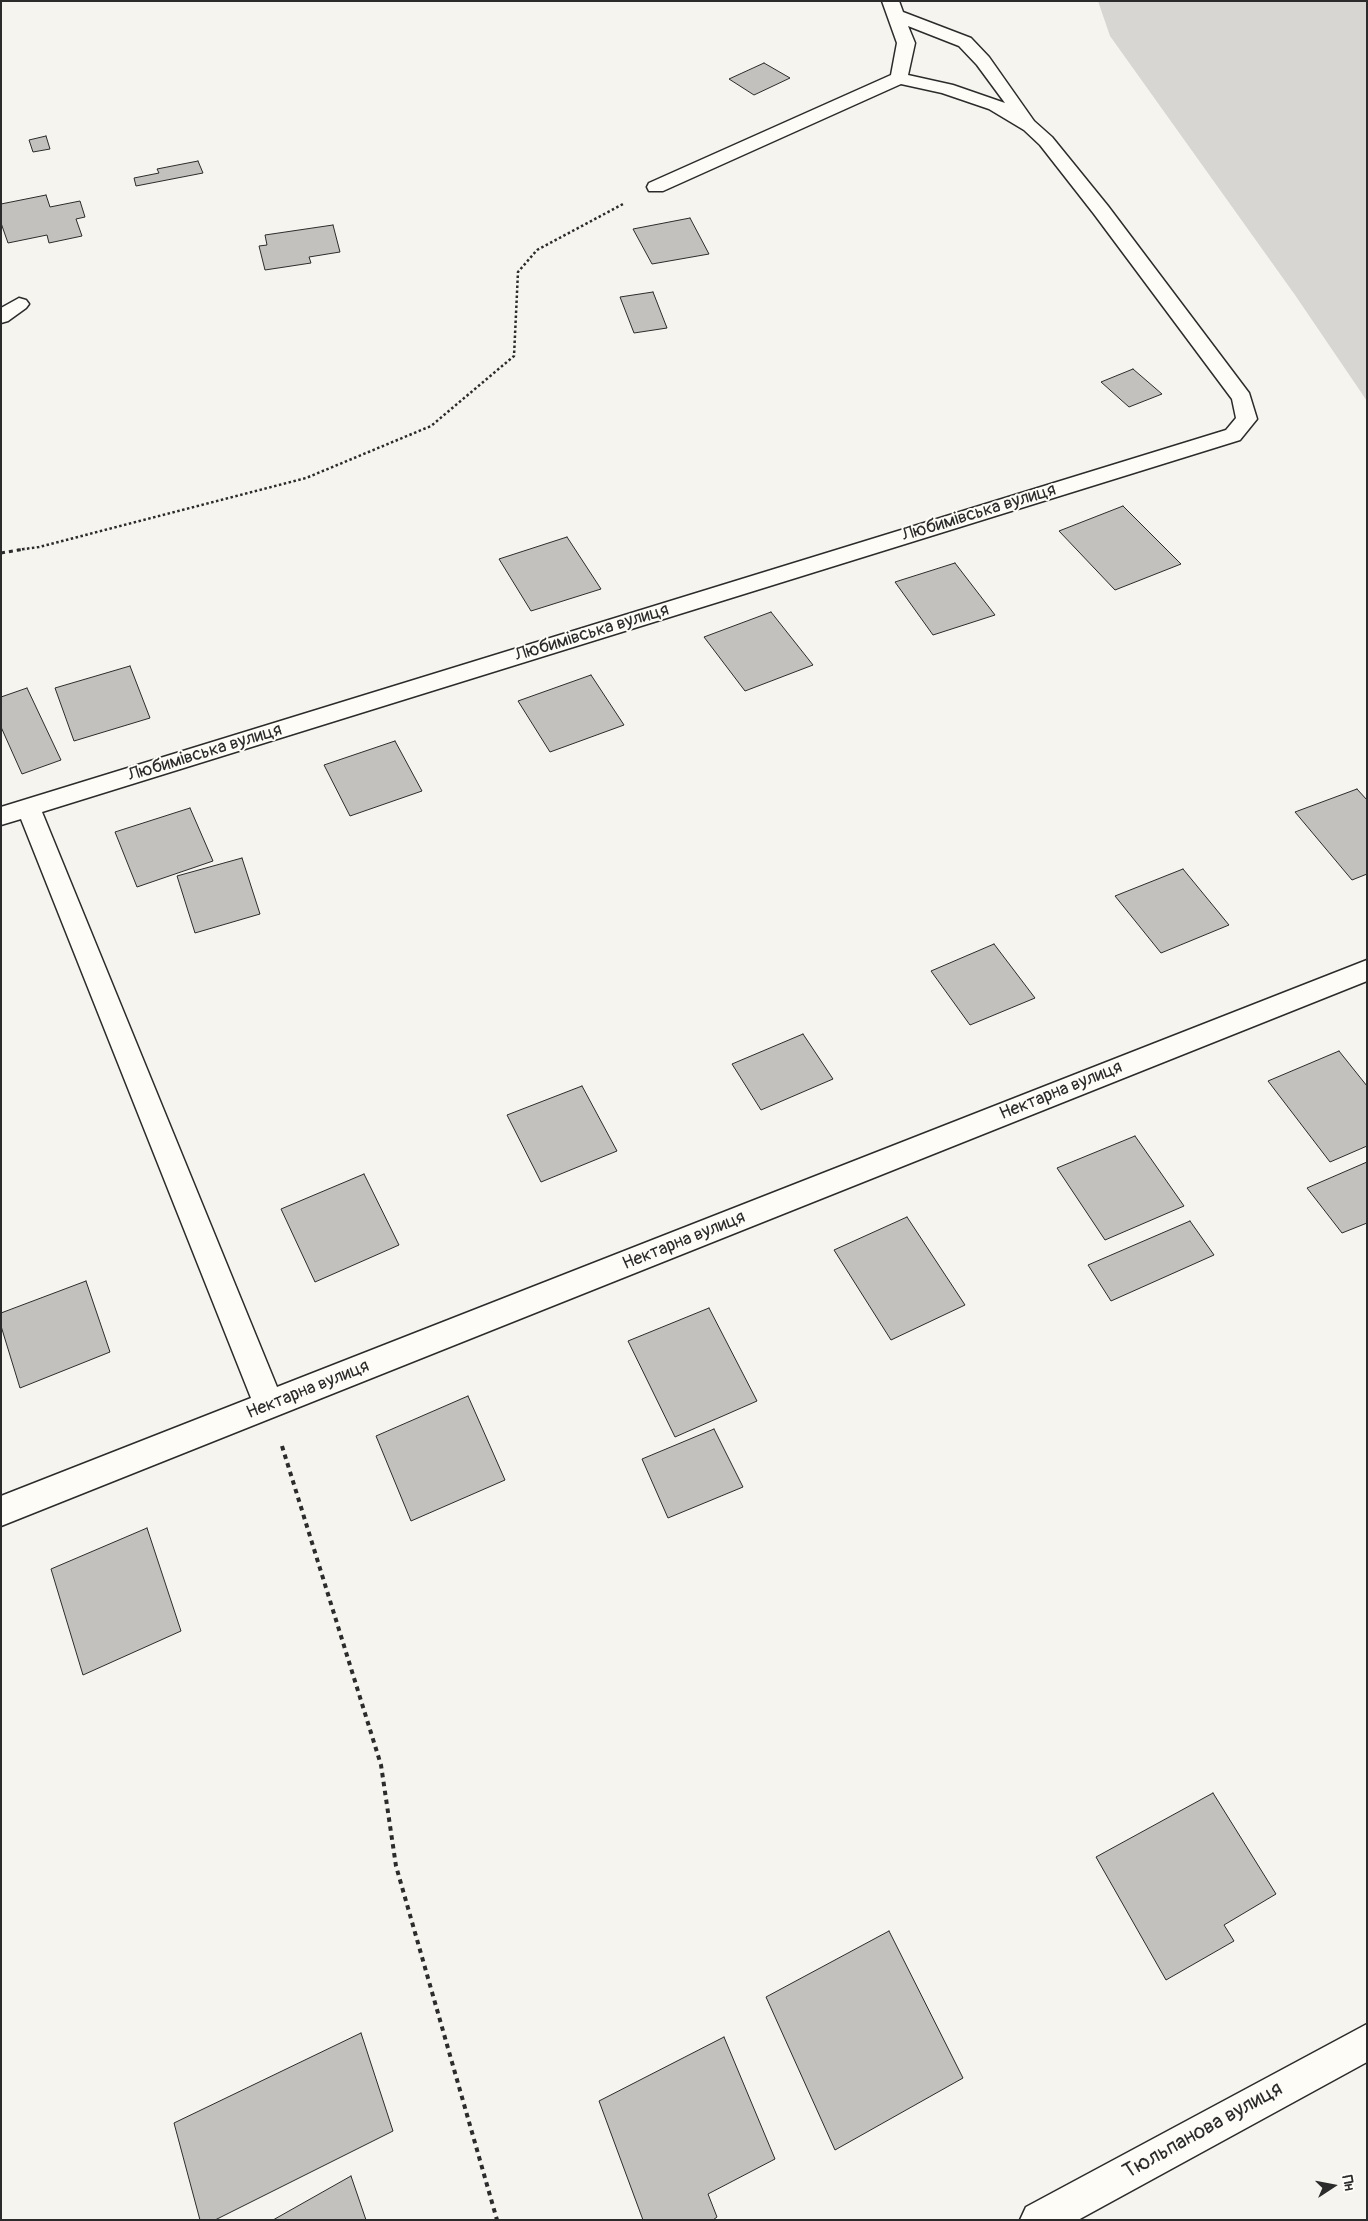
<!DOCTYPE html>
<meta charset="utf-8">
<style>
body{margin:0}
#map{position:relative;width:1368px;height:2221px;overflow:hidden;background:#f5f4ef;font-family:Pangolin,sans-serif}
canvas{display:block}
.frame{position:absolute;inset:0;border:2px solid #2b2b2b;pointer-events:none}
.north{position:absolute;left:1308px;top:2161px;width:50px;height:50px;-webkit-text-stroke:4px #fdfcf7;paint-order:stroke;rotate:79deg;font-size:14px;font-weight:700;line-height:20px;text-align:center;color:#2b2b2b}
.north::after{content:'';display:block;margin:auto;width:18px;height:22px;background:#2b2b2b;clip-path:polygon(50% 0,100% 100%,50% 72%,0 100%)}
</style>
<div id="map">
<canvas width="1368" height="2221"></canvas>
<div class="frame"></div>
<div class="north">Пн</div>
</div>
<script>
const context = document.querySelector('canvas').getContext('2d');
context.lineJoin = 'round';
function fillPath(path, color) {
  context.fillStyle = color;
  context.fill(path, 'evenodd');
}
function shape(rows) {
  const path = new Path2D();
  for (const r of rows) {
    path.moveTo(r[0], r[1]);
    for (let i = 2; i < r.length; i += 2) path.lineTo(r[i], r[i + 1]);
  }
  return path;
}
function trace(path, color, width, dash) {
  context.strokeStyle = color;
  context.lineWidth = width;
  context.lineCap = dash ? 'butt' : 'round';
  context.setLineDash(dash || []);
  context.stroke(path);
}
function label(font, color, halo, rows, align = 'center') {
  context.font = font + ' Pangolin,sans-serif';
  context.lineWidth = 4;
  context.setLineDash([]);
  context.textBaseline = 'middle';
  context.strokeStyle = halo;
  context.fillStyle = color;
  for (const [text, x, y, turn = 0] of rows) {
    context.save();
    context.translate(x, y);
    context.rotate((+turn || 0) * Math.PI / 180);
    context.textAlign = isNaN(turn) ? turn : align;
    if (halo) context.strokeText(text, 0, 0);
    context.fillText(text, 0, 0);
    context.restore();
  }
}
fillPath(shape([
 [1098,1,1367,1,1367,401,1295,295,1110,36]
]), '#d7d6d2');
const building = shape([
 [764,63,790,78,754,95,729,79,764,63],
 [46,136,50,149,33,152,29,140,46,136],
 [198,161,203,173,136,186,134,178,159,173,157,169,198,161],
 [46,195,50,207,80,201,85,217,76,219,82,236,49,243,47,235,8,243,1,223,1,204,46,195],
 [690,218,709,254,652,264,633,229,690,218],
 [333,225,340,252,309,257,311,263,265,270,259,246,267,245,265,235,333,225],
 [653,292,667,328,634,333,620,297,653,292],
 [1133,369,1162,394,1129,407,1101,382,1133,369],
 [1123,506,1181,564,1115,590,1059,531,1123,506],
 [567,537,601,589,531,611,499,559,567,537],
 [955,563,995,615,933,635,895,582,955,563],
 [771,612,813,665,745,691,704,637,771,612],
 [130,666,150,718,74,741,55,688,130,666],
 [591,675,624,725,550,752,518,701,591,675],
 [27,688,61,760,22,774,1,727,1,697,27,688],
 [395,741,422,791,350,816,324,765,395,741],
 [1357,789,1367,800,1367,874,1352,880,1295,812,1357,789],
 [190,808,213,861,137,887,115,832,190,808],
 [242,858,260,914,195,933,177,876,242,858],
 [1183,869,1229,925,1161,953,1115,896,1183,869],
 [994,944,1035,998,970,1025,931,971,994,944],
 [803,1034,833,1079,761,1110,732,1064,803,1034],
 [1339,1051,1367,1086,1367,1146,1330,1162,1268,1081,1339,1051],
 [582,1086,617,1151,541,1182,507,1115,582,1086],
 [1135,1136,1184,1206,1105,1240,1057,1168,1135,1136],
 [1367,1162,1367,1223,1342,1233,1307,1188,1367,1162],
 [364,1174,399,1245,315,1282,281,1209,364,1174],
 [907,1217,965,1305,891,1340,834,1250,907,1217],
 [1190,1221,1214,1255,1111,1301,1088,1265,1190,1221],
 [86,1281,110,1352,20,1388,1,1326,1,1313,86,1281],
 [709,1308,757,1401,675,1437,628,1341,709,1308],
 [468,1396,505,1480,411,1521,376,1436,468,1396],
 [714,1429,743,1487,668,1518,642,1459,714,1429],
 [147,1528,181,1631,83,1675,51,1569,147,1528],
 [1213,1793,1276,1894,1224,1925,1234,1941,1166,1980,1096,1857,1213,1793],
 [889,1931,963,2078,835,2150,766,1997,889,1931],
 [361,2033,393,2131,215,2220,200,2220,174,2123,361,2033],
 [724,2037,775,2159,708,2194,717,2217,713,2220,643,2220,599,2101,724,2037],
 [351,2176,366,2220,273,2220,351,2176]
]);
fillPath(building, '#c2c1be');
trace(building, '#2b2b2b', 1);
const minor = shape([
 [882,1,899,1,903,12,971,38,989,57,1034,121,1052,137,1108,206,1249,393,1257,419,1240,440,42,812,277,1387,1367,960,1367,981,1,1526,1,1496,251,1398,21,819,1,825,1,807,1226,430,1236,418,1232,399,1094,214,1040,145,1024,130,989,109,942,93,901,84,663,191,649,191,647,187,649,183,891,75,897,43,882,1],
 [908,26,959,46,977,65,1005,103,953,85,908,75,915,43,908,26],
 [19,298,26,300,29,304,26,308,8,321,1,323,1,308,19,298],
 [1367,2024,1367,2062,1078,2220,1020,2220,1026,2207,1367,2024]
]);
trace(minor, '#2b2b2b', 3);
trace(shape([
 [17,550,39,547,306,478,431,426,514,356,518,272,537,250,623,204]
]), '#2b2b2b', 2.5, [2.5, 2.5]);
trace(shape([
 [1,553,25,549]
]), '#2b2b2b', 3, [4, 4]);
trace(shape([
 [282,1446,381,1765,396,1866,497,2220]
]), '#2b2b2b', 4, [4.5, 4.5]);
fillPath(minor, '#fdfcf7');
label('18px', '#2b2b2b', '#fdfcf7', [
 ["Любимівська вулиця",979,513,-17],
 ["Любимівська вулиця",592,633,-17],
 ["Любимівська вулиця",205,753,-17],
 ["Нектарна вулиця",1061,1091,-22],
 ["Нектарна вулиця",684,1241,-22],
 ["Нектарна вулиця",308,1390,-22]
]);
label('21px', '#2b2b2b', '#fdfcf7', [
 ["Тюльпанова вулиця",1203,2131,-29]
]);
</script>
